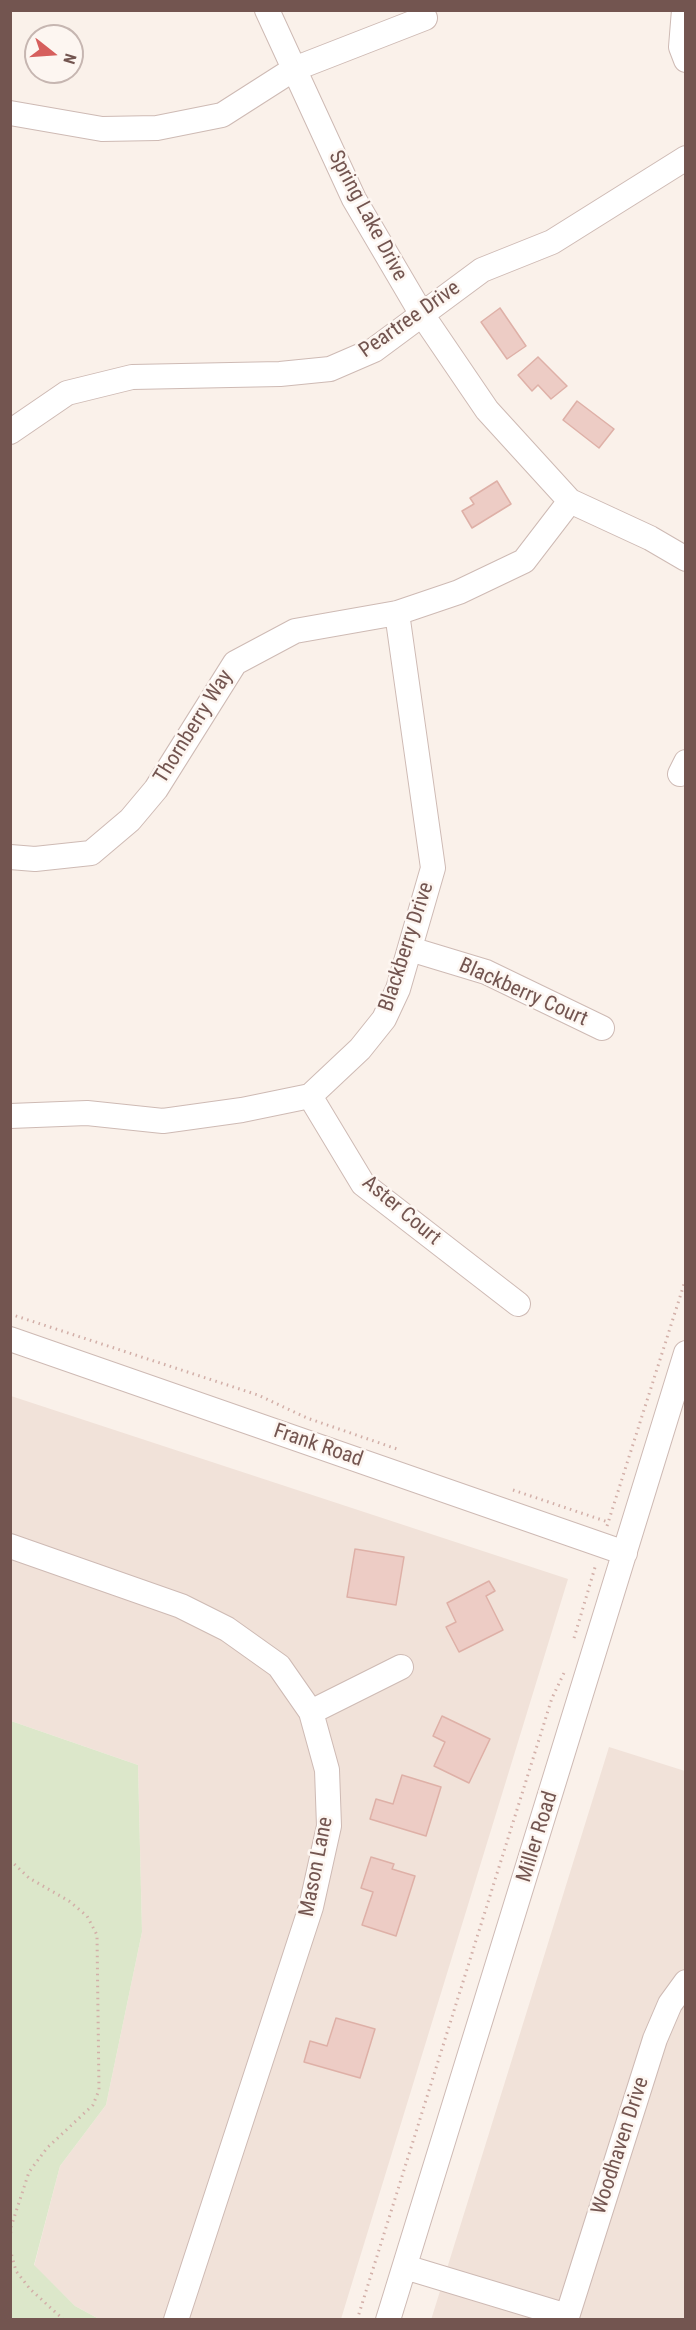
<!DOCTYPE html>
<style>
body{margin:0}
#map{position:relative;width:696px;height:2330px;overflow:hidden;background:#faf1ea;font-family:"Roboto Condensed",sans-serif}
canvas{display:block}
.frame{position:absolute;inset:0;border:12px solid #735550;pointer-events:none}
.north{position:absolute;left:24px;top:24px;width:60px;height:60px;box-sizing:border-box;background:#fdf6f1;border:2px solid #c6b6b1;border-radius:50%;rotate:107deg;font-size:16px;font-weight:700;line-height:24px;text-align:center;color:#735550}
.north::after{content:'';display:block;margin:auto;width:21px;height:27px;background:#d65f5d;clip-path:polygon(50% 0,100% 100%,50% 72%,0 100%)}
</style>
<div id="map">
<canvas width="696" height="2330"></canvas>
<div class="frame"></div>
<div class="north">N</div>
</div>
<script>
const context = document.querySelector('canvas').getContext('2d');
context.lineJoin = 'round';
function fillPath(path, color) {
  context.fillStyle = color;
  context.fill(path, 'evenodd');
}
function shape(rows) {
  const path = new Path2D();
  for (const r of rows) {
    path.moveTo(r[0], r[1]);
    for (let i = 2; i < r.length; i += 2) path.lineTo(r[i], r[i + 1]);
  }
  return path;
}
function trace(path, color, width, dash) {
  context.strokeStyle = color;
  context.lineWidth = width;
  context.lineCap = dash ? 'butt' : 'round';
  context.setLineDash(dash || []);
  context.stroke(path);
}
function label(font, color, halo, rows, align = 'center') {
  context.font = font + ' "Roboto Condensed",sans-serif';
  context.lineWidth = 5;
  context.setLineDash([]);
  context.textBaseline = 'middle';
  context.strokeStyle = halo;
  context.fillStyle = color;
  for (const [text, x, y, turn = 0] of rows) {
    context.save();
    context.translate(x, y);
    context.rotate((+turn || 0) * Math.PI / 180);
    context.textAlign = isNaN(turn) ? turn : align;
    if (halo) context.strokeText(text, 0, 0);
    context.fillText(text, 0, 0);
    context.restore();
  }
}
fillPath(shape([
 [11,1396,568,1579,341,2319,99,2319,75,2306,34,2266,60,2166,106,2105,142,1932,138,1765,11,1721],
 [609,1747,685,1771,685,2319,431,2320]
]), '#f1e2d9');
fillPath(shape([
 [11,1721,138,1765,142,1932,106,2105,60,2166,34,2265,75,2306,99,2319,11,2319]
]), '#dce7ca');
const building = shape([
 [500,308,526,346,507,359,481,322,500,308],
 [538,357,567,386,551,399,538,385,532,391,518,375,538,357],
 [577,401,614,429,599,448,563,420,577,401],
 [497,481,511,504,472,528,462,511,474,504,470,498,497,481],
 [355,1549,404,1557,396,1605,347,1597,355,1549],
 [489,1581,495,1591,486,1596,503,1630,459,1652,446,1627,456,1622,447,1603,489,1581],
 [442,1716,490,1739,469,1783,434,1766,445,1742,433,1736,442,1716],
 [402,1775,441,1787,426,1836,370,1819,376,1799,393,1804,402,1775],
 [371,1857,394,1864,392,1869,415,1876,396,1936,362,1925,373,1892,361,1888,371,1857],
 [336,2018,375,2029,360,2078,304,2062,310,2041,327,2046,336,2018]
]);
fillPath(building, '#edccc5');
trace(building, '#deb0a7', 1.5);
const minor = shape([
 [267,10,354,199,421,313,487,410,570,501,650,538,686,559],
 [684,10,681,47,686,60],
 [10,113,102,129,157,128,222,115,294,69,425,18],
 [10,432,67,393,132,377,280,374,330,369,374,350,482,270,552,242,686,158],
 [680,774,686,762],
 [10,857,35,859,91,853,130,820,156,789,235,663,295,631,397,613,459,592,524,561,570,501],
 [410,949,486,972,602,1028],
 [310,1096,363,1184,518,1304],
 [10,1116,87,1113,163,1121,242,1110,310,1096,360,1049,384,1019,398,989,433,868,397,613],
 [10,1339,625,1553],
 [10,1546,181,1606,227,1629,279,1666,311,1712,327,1770,329,1826,311,1907,176,2320],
 [311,1712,401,1667],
 [405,2267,567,2316],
 [388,2320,686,1353],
 [566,2320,655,2039,670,2004,686,1982]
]);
trace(minor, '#cebab4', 26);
trace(shape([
 [10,1314,258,1395,307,1418,397,1449],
 [513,1490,608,1522],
 [607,1526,686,1278],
 [574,1638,596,1564],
 [10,1860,29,1878,69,1901,87,1916,97,1935,99,2090,93,2105,47,2148,29,2172,11,2227,10,2247],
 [10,2249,16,2271,30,2289,64,2320],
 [357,2320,552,1698,564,1673]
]), '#d2afa8', 3, [1.5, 4.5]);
trace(minor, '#fff', 24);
label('21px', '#735550', '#fdf6f1', [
 ["Spring Lake Drive",367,216,62],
 ["Peartree Drive",410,320,-35],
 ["Thornberry Way",194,727,-58],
 ["Blackberry Drive",407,947,-72],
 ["Blackberry Court",523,993,24],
 ["Aster Court",401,1211,40],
 ["Frank Road",318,1446,19],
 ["Miller Road",538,1837,-73],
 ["Mason Lane",317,1867,-79],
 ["Woodhaven Drive",621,2146,-72]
]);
</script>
